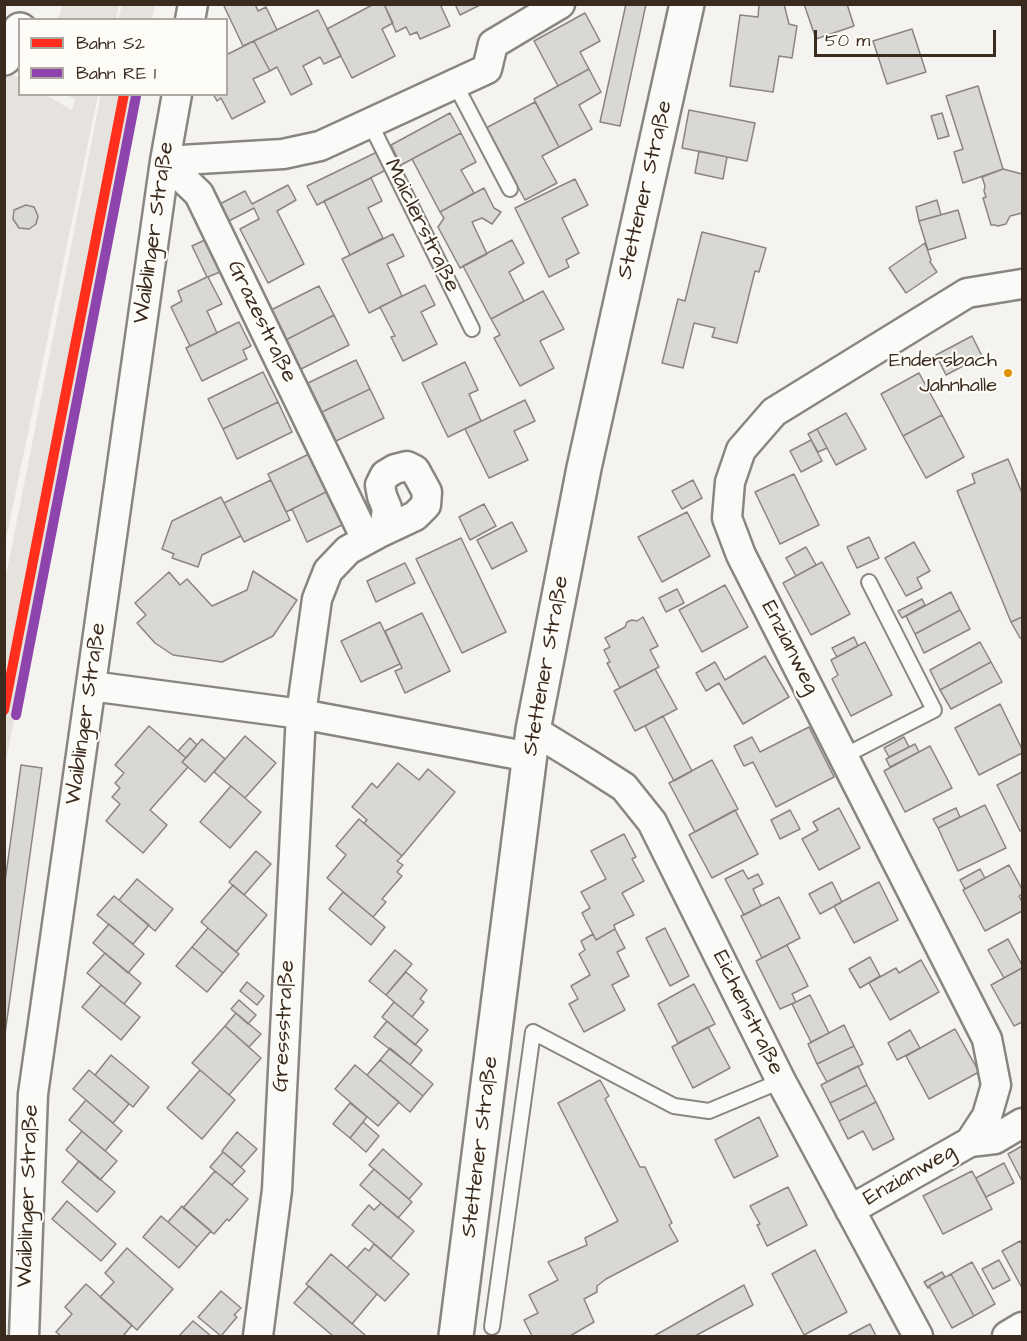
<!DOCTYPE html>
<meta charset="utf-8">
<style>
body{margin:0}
#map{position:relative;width:1027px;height:1341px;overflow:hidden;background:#f4f3ef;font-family:"Architects Daughter",sans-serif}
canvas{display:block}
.frame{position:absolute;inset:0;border:6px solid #3b2a1e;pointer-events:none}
.legend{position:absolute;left:18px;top:18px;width:210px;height:78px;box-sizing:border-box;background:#fdfcf7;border:2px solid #afa8a0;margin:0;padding:8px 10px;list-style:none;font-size:18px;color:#3b2a1e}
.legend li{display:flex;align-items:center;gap:12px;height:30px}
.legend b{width:30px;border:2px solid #afa8a0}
.scale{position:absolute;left:814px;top:30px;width:182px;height:27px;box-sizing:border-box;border:3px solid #3b2a1e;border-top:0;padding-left:8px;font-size:18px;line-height:21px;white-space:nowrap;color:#3b2a1e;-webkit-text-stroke:4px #fdfcf7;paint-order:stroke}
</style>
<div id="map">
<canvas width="1027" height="1341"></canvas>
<div class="frame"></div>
<ul class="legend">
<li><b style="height:8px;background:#ff2e1d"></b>Bahn S2</li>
<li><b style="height:8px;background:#8e44ad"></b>Bahn RE 1</li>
</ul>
<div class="scale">50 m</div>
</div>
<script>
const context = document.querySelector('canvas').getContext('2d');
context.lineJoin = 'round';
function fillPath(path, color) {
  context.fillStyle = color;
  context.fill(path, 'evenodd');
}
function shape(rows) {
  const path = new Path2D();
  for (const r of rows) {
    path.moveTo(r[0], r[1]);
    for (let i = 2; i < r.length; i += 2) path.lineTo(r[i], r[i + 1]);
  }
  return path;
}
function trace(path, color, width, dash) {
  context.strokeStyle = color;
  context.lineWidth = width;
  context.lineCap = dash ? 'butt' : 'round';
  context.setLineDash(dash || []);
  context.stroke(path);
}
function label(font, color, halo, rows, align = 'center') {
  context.font = font + ' "Architects Daughter",sans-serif';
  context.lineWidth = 4.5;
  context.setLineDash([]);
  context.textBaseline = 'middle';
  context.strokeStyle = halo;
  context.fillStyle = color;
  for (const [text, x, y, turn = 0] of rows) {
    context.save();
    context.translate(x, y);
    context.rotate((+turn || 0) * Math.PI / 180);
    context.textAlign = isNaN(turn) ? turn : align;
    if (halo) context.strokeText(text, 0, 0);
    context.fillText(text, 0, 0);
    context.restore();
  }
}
fillPath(shape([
 [63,5,63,4,119,5,116,19,58,19],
 [122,5,155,5,152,19,118,19],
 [5,69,19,78,20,94,46,95,72,110,75,99,67,95,98,95,5,544],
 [101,94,137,95,5,766,5,581]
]), '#e6e3de');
const building = shape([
 [223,4,255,4,258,11,266,7,277,30,243,46,223,4],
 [374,4,384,4,393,23,382,29,395,56,352,78,327,29,374,4],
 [384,4,440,4,450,26,420,39,417,32,410,35,406,27,396,32,384,4],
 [455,4,482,4,460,15,455,4],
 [626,4,646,4,620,126,600,122,626,4],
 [784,4,789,24,797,26,792,58,779,56,773,92,730,86,740,15,758,17,759,5,784,4],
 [804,4,847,4,854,26,816,39,804,4],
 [318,10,341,56,324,64,320,57,303,66,312,84,291,95,277,67,270,71,254,41,318,10],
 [585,13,600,41,580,52,589,69,558,86,534,41,585,13],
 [912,29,926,72,887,84,873,41,912,29],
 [254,41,270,71,253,79,265,102,232,119,221,98,217,101,213,94,226,94,226,55,254,41],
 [589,69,601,92,579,105,592,129,559,147,534,99,589,69],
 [978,86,1003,169,963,183,954,152,963,149,946,96,978,86],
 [535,102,559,147,542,156,557,183,525,200,486,128,535,102],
 [689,110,755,123,747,161,682,148,689,110],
 [450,113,461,133,401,165,391,145,450,113],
 [942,113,949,136,938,139,931,116,942,113],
 [461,133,476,162,461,170,474,193,440,212,412,159,461,133],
 [699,151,727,157,723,179,695,173,699,151],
 [377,152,386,170,317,205,307,186,377,152],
 [1003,169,1022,174,1022,213,1010,216,1006,224,998,226,995,225,991,225,983,198,986,197,984,191,985,186,982,177,1003,169],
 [371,178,382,201,368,208,383,238,350,255,324,201,371,178],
 [575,179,588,205,562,218,579,253,566,260,569,267,549,277,515,208,575,179],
 [288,185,296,200,277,211,304,264,268,283,240,229,259,219,254,208,223,224,214,207,245,191,252,204,288,185],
 [484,188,494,208,501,212,492,224,482,218,472,222,487,254,460,268,438,227,444,218,440,212,484,188],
 [937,200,941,215,919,221,916,207,937,200],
 [26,205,34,207,38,216,36,224,29,229,19,228,13,219,14,210,26,205],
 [958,210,966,238,928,250,919,221,958,210],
 [702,232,766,248,759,272,755,271,737,343,712,337,715,328,694,323,683,368,662,363,678,299,685,301,702,232],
 [393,234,404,256,387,264,402,296,369,313,342,259,393,234],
 [211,237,227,269,208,277,222,304,207,311,217,333,190,346,171,307,182,301,178,291,207,277,192,246,211,237],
 [512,240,524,263,509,272,524,301,491,319,463,266,512,240],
 [925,243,931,260,930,262,937,272,906,293,889,268,925,243],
 [425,285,435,305,421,312,437,344,403,361,391,337,395,336,380,307,425,285],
 [319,286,334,315,284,341,269,311,319,286],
 [543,291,564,329,540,341,554,368,520,386,494,338,500,335,491,319,543,291],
 [334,315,349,345,299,370,284,341,334,315],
 [239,322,251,346,243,350,247,359,202,381,186,348,239,322],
 [972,336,982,356,946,375,936,355,972,336],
 [356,360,370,389,322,412,308,383,356,360],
 [465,362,478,390,469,394,481,421,448,437,422,383,465,362],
 [263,372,278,402,223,429,208,399,263,372],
 [919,373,942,415,903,436,881,394,919,373],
 [370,389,384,418,336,441,322,412,370,389],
 [525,400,535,421,514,431,528,460,489,478,465,429,525,400],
 [278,402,292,432,237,459,223,429,278,402],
 [846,413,866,449,836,465,817,429,846,413],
 [942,415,964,457,926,478,903,436,942,415],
 [817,429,827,448,818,452,808,434,817,429],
 [811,440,822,461,801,472,790,451,811,440],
 [311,453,330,490,286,512,268,474,311,453],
 [1008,459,1022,493,1022,617,1011,622,957,491,975,483,972,474,1008,459],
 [794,474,819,525,780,544,755,492,794,474],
 [271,480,290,520,244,542,224,503,271,480],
 [693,480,702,498,682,509,672,491,693,480],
 [330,490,346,523,307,542,292,509,330,490],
 [221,497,241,536,202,555,198,567,172,558,174,554,162,549,172,521,221,497],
 [484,504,496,526,470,540,459,517,484,504],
 [687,512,710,556,662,582,638,537,687,512],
 [512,522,527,551,492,569,477,540,512,522],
 [869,537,879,558,857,568,847,547,869,537],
 [461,538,506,632,462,653,416,559,461,538],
 [914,542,930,571,917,578,922,588,906,596,885,558,914,542],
 [806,547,816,565,796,576,786,558,806,547],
 [822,562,850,614,811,635,783,583,822,562],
 [405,563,415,583,376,602,367,581,405,563],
 [253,571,297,600,273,636,222,662,173,655,155,643,137,623,146,615,135,603,169,572,180,585,187,579,212,606,247,590,253,571],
 [725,585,748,627,702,652,679,610,725,585],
 [677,589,684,603,666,612,659,598,677,589],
 [951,592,960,610,915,634,906,616,951,592],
 [922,599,925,605,902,618,898,611,922,599],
 [960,610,970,629,924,653,915,634,960,610],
 [422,613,450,671,405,693,395,671,402,668,385,631,422,613],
 [643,617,658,646,650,650,659,667,620,688,607,663,610,662,604,650,610,647,605,638,625,627,627,622,632,620,637,621,643,617],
 [1022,617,1022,638,1020,638,1011,622,1022,617],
 [380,622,400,664,361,682,341,641,380,622],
 [854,637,858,646,837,657,832,648,854,637],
 [865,642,892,695,851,716,832,679,838,675,831,660,865,642],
 [980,642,991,662,940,690,930,670,980,642],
 [765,656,789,697,743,724,719,683,706,691,696,673,715,662,725,680,765,656],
 [991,662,1002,682,951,709,940,690,991,662],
 [655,669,677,709,635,731,614,691,655,669],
 [1000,704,1022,749,1022,753,979,775,955,728,1000,704],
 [663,716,692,771,674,781,645,726,663,716],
 [149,726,186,758,182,762,188,767,150,810,167,825,143,853,106,821,120,804,112,797,120,788,115,783,124,773,115,765,149,726],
 [809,727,834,777,776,807,753,762,744,766,734,746,752,737,760,752,809,727],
 [245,736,276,763,245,798,214,772,245,736],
 [904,737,909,747,889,757,884,748,904,737],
 [190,738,197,745,186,758,178,751,190,738],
 [202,739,225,759,205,782,182,762,202,739],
 [915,744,919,752,890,767,886,759,915,744],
 [930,746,952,788,905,812,884,771,930,746],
 [712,760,738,809,695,832,669,783,712,760],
 [398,763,419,780,428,769,455,792,402,856,364,823,367,820,352,807,372,783,377,788,398,763],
 [21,765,42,768,4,1041,4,889,21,765],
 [1022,772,1022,830,1020,831,997,785,1022,772],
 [231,786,261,812,230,848,200,822,231,786],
 [985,805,1006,848,958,871,938,828,985,805],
 [839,808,860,848,819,870,802,839,818,830,813,822,839,808],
 [956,808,960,817,938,828,933,819,956,808],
 [735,810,758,854,712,878,689,835,735,810],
 [790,810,800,829,780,839,771,820,790,810],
 [359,819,402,856,397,861,403,865,397,872,402,876,382,899,386,902,373,917,327,878,346,855,336,846,359,819],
 [624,834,636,857,632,859,644,881,622,893,634,915,614,925,615,929,596,940,582,913,590,908,581,892,606,879,591,851,624,834],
 [256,851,271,864,244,895,229,882,256,851],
 [1009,865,1022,889,1022,894,1019,896,1022,902,1022,911,985,931,963,890,1009,865],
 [980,869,985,878,965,889,960,880,980,869],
 [743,870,748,879,758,874,763,884,753,889,761,906,744,915,725,879,743,870],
 [137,879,173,909,155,931,119,900,137,879],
 [832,882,842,902,820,914,809,894,832,882],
 [879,882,898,920,854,943,834,906,879,882],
 [233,885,267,915,236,952,201,922,233,885],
 [343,892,385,927,371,945,329,909,343,892],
 [114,896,149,925,133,944,97,915,114,896],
 [779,897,800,938,762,958,741,916,779,897],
 [109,924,144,954,128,973,93,943,109,924],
 [208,928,239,954,223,973,192,947,208,928],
 [665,928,689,976,670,986,646,938,665,928],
 [615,929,625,948,617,952,629,976,612,985,625,1010,584,1032,569,1004,578,999,571,986,590,975,579,954,585,950,581,941,593,934,596,940,615,929],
 [1008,939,1022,965,1022,968,1004,978,988,950,1008,939],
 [787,945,808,986,792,994,796,1002,780,1009,756,961,787,945],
 [192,947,223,973,207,992,176,966,192,947],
 [395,950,412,964,386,995,369,981,395,950],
 [105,953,141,983,124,1004,87,973,105,953],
 [870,957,880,976,860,988,849,969,870,957],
 [921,960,939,992,890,1020,869,983,896,968,899,973,921,960],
 [1022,968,1022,1022,1014,1026,991,985,1022,968],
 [406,972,427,990,420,999,424,1002,412,1017,386,995,406,972],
 [247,982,264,996,257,1005,240,991,247,982],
 [694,984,715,1024,678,1043,658,1004,694,984],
 [101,985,140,1017,121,1040,82,1007,101,985],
 [810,995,829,1033,811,1042,792,1004,810,995],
 [239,1000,256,1015,248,1024,231,1009,239,1000],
 [394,1002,428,1030,415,1045,382,1017,394,1002],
 [236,1013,261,1034,249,1047,225,1026,236,1013],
 [387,1021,422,1050,410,1065,374,1037,387,1021],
 [844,1025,854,1046,817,1064,808,1044,844,1025],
 [225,1026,261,1058,229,1095,192,1063,225,1026],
 [708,1027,730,1068,693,1088,672,1047,708,1027],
 [955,1029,979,1072,929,1099,906,1056,955,1029],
 [910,1030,920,1048,897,1060,888,1043,910,1030],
 [854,1046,863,1064,827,1082,817,1064,854,1046],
 [390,1048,433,1084,423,1096,380,1060,390,1048],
 [111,1055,149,1087,133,1107,95,1075,111,1055],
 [380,1060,423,1096,410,1112,367,1075,380,1060],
 [355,1065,399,1102,378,1126,335,1089,355,1065],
 [858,1066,867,1085,830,1103,821,1085,858,1066],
 [89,1070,129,1104,113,1123,73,1089,89,1070],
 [200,1070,235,1100,202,1139,167,1108,200,1070],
 [600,1080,609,1096,605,1099,640,1167,645,1167,672,1223,669,1225,678,1241,606,1279,597,1286,597,1292,584,1299,594,1322,570,1336,532,1336,524,1320,538,1313,529,1295,558,1280,548,1262,587,1245,585,1238,618,1221,558,1103,600,1080],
 [867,1085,876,1102,839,1121,830,1103,867,1085],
 [86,1100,122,1131,105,1151,69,1120,86,1100],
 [876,1102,894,1139,873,1150,863,1131,848,1139,839,1121,876,1102],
 [350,1103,367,1117,350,1138,333,1124,350,1103],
 [759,1117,778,1156,734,1178,715,1140,759,1117],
 [363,1122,379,1136,366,1152,350,1138,363,1122],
 [82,1131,117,1161,100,1180,66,1150,82,1131],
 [237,1132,257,1149,241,1167,222,1151,237,1132],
 [1022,1146,1022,1181,1008,1154,1022,1146],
 [383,1149,422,1184,409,1199,369,1165,383,1149],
 [223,1152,245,1171,232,1185,210,1167,223,1152],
 [79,1161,115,1192,97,1212,62,1182,79,1161],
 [1004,1163,1014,1183,986,1197,976,1178,1004,1163],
 [374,1169,412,1202,398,1218,360,1185,374,1169],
 [215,1171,248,1199,229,1221,227,1219,214,1234,183,1208,215,1171],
 [972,1171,992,1209,943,1234,923,1196,972,1171],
 [788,1187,807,1225,767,1246,757,1225,760,1224,750,1206,788,1187],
 [67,1201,116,1244,101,1261,52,1219,67,1201],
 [381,1203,414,1231,391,1258,352,1225,369,1205,374,1210,381,1203],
 [182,1206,211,1231,197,1247,168,1222,182,1206],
 [161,1216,197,1247,179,1268,143,1237,161,1216],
 [1020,1241,1022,1244,1022,1288,1002,1251,1020,1241],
 [374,1244,409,1274,385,1301,347,1268,365,1248,369,1251,374,1244],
 [127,1248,173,1289,137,1330,100,1297,114,1282,105,1273,127,1248],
 [815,1250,847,1312,804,1335,772,1274,815,1250],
 [331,1254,377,1294,352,1324,306,1284,331,1254],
 [999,1260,1010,1280,993,1289,982,1269,999,1260],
 [972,1262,995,1304,974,1316,951,1274,972,1262],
 [942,1272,945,1277,929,1286,930,1287,928,1288,924,1282,942,1272],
 [951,1274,974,1316,952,1328,929,1286,951,1274],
 [86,1284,132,1325,123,1336,61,1336,56,1332,72,1314,65,1307,86,1284],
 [744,1285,753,1305,695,1336,654,1336,744,1285],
 [309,1286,365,1335,364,1336,333,1336,294,1303,309,1286],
 [221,1291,241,1308,234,1315,237,1317,221,1336,198,1317,221,1291],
 [193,1321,211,1336,179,1336,193,1321],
 [870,1324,876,1336,847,1336,870,1324]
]);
fillPath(building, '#d9d8d5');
trace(building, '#898681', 1.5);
const lane = shape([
 [455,84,510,189],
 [370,123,472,329],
 [844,756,934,710,869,582],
 [492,1327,533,1032,674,1106,709,1111,781,1081]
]);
const street = shape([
 [190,20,193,4],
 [165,161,283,154,320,146,487,69,493,44,560,4],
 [165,161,199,194,366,539],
 [91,686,301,714,530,757],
 [533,730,585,762,624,787,652,822,781,1081,918,1336],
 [970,1142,995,1139,1022,1123],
 [850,1210,970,1142,987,1116,996,1085,987,1039,741,555,727,518,730,482,741,450,774,412,967,293,1022,284],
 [24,1336,33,1094,165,161,177,94],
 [258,1336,277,1190,301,714,317,599,328,571,348,550,381,532,415,516,426,505,427,492,415,470,407,466,395,469,385,475,380,485,382,496,387,508,385,524,381,532],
 [1007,1336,1022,1327]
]);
const secondary = shape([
 [4,58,20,30],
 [456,1336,533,730,584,468,687,4]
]);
trace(lane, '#898681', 18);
trace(street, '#898681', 33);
trace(secondary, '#898681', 38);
trace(lane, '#fafaf8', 14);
trace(street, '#fafaf8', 28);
trace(secondary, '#fafaf8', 33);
trace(shape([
 [4,710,124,94]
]), '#ff2e1d', 10);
trace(shape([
 [16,715,136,96]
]), '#8e44ad', 10);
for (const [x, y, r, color] of [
 [1008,373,5,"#db9304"]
]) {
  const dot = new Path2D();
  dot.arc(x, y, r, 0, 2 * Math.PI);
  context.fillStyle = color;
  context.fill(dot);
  trace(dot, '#fdfcf7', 2);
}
label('20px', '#3b2a1e', '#fdfcf7', [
 ["Endersbach",997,362],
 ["Jahnhalle",997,387]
], 'right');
label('22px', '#3b2a1e', '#fdfcf7', [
 ["Stettener Straße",646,190,-77],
 ["Maiclerstraße",421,226,64],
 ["Waiblinger Straße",155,233,-82],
 ["Grazestraße",261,322,64],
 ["Enzianweg",789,648,63],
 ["Stettener Straße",547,666,-80],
 ["Waiblinger Straße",87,714,-82],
 ["Eichenstraße",747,1013,64],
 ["Gressstraße",285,1026,-87],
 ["Stettener Straße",481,1147,-83],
 ["Enzianweg",910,1176,-30],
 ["Waiblinger Straße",29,1196,-88]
]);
</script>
